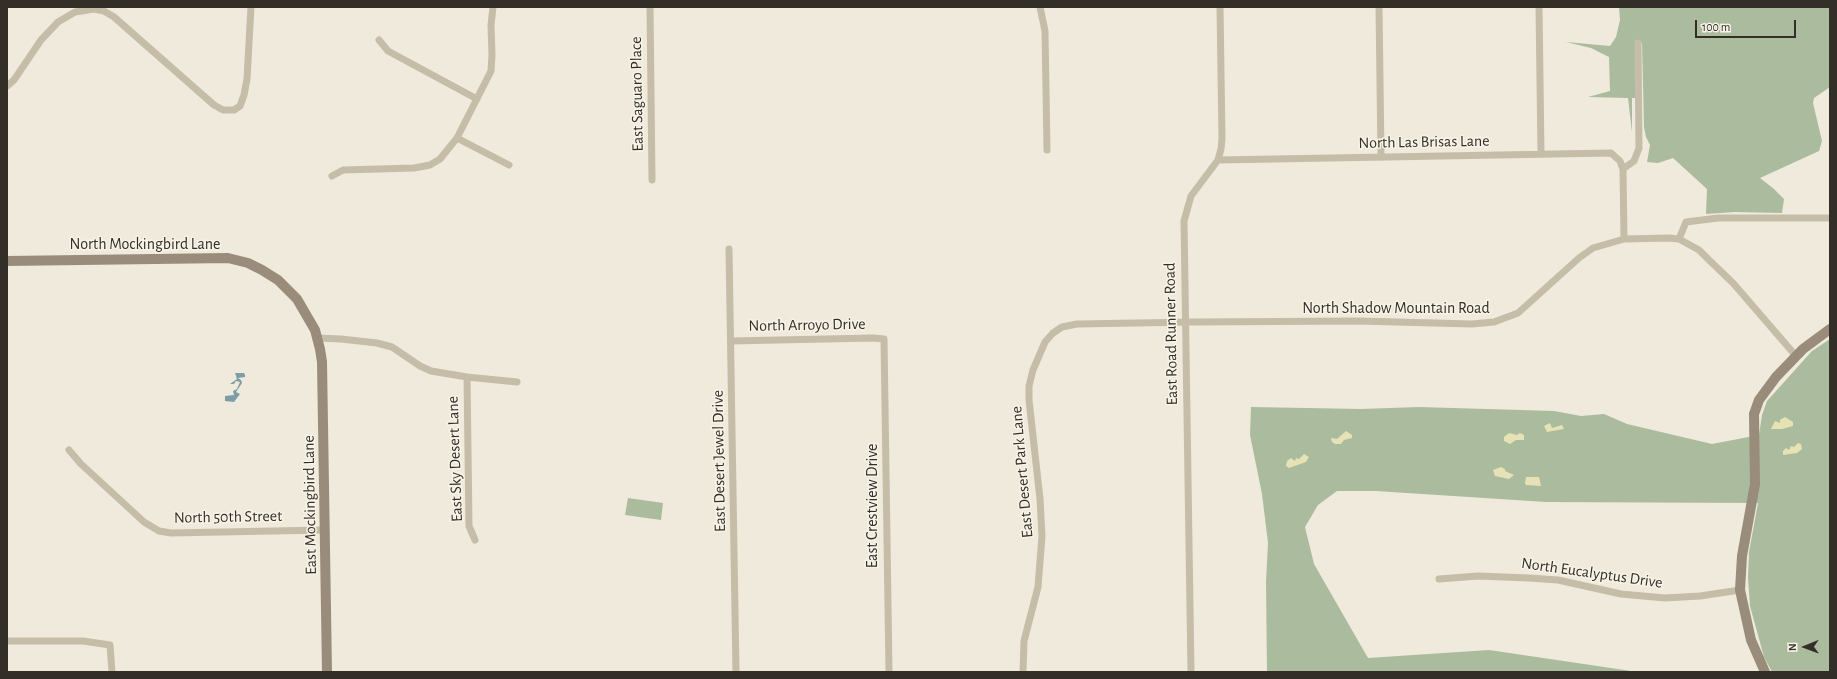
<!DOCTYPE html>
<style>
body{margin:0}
#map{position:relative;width:1837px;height:679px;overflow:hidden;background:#efeadb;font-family:"Alegreya Sans",sans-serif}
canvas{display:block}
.frame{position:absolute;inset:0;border:8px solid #332e28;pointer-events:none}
.north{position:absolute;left:1785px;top:627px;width:40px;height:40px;-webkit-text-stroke:3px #f7f3e7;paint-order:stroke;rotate:269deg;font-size:11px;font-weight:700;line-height:16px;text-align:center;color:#332e28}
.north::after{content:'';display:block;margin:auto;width:14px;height:18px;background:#332e28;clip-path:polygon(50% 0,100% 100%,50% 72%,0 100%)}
.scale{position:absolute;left:1695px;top:20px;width:101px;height:18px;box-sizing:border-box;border:2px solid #332e28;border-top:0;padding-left:5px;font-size:12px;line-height:14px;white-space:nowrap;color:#332e28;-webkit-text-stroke:3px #f7f3e7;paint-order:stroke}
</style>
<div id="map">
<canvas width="1837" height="679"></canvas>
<div class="frame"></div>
<div class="north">N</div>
<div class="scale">100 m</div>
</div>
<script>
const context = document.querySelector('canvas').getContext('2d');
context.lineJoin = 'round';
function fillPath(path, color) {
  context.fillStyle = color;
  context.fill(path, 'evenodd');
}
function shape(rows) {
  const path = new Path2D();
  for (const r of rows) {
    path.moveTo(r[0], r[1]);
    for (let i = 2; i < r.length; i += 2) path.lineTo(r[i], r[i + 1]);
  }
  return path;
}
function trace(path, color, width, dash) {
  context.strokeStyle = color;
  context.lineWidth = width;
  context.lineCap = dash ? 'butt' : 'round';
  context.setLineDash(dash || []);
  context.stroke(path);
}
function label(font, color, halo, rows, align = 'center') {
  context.font = font + ' "Alegreya Sans",sans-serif';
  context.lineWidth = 3;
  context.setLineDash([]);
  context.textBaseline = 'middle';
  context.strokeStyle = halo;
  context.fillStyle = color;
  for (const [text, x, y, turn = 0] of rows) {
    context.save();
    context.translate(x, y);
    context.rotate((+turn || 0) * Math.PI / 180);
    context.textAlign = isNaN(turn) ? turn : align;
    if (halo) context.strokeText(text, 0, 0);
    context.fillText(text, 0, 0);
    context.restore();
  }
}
fillPath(shape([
 [1619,7,1830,7,1830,87,1814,98,1813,103,1822,141,1819,151,1760,178,1774,189,1784,199,1782,213,1735,212,1706,214,1707,189,1673,158,1658,163,1647,162,1650,145,1646,137,1644,127,1642,43,1635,43,1635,98,1632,98,1632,132,1628,98,1588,97,1610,91,1609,57,1591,48,1566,42,1610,46,1616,37,1620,20],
 [1830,339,1830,672,1772,672,1764,657,1750,606,1748,578,1749,552,1758,503,1546,502,1376,491,1337,491,1318,505,1305,527,1314,564,1368,658,1489,650,1638,672,1267,672,1266,582,1268,543,1262,494,1250,435,1251,407,1361,409,1419,407,1554,411,1581,416,1604,414,1627,424,1712,444,1759,435,1762,415,1767,401,1812,351],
 [628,498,663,503,661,520,625,515]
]), '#aabc9d');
fillPath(shape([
 [1785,417,1793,422,1793,426,1782,429,1771,429,1775,421,1780,423,1780,420],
 [1550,423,1552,428,1562,425,1564,429,1547,432,1544,426],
 [1346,431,1352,435,1352,438,1344,440,1341,444,1335,444,1332,442,1331,438,1337,439],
 [1509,433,1517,435,1520,433,1524,435,1524,440,1516,440,1510,444,1504,441,1504,437],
 [1798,443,1801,444,1802,449,1797,453,1783,455,1783,451,1786,448,1789,450,1791,446,1794,447],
 [1304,454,1309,457,1306,462,1289,468,1286,466,1287,461,1291,458,1295,461,1296,458,1299,459],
 [1501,467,1505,469,1505,471,1514,475,1509,479,1495,476,1493,470],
 [1526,477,1539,477,1541,486,1526,485,1525,483]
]), '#e7e2b5');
fillPath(shape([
 [235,373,244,373,245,375,245,377,238,378,241,380,242,383,236,392,240,394,234,402,225,401,225,396,234,395,233,391,237,389,240,382,236,381,234,384,230,384,237,379]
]), '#7d9da9');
trace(shape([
 [650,7,652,180],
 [1040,7,1045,31,1047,150],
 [1379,7,1381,157],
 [1539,7,1541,154],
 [379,40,388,51,477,99],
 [7,86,14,80,41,40,58,22,75,12,94,9,104,11,114,17,214,105,223,110,234,110,240,106,244,95,247,79,251,7],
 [457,138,509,165],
 [1218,160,1611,153,1620,161,1623,169,1624,239],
 [1623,169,1634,161,1639,148,1638,43],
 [332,176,343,170,414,168,430,165,440,159,457,138,491,71,492,55,491,25,493,7],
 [1679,239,1686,222,1718,218,1830,218],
 [729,249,736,672],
 [318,338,341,339,377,343,392,347,420,366,431,371,467,377,517,382],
 [731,341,873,338,884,339,889,672],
 [467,377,469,526,475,540],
 [69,450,81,464,144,522,159,531,171,533,324,530],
 [1439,579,1478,576,1529,578,1558,580,1621,594,1665,598,1700,596,1740,590],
 [7,641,83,641,110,645,112,672],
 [1023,672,1024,641,1038,587,1042,536,1040,499,1029,400,1029,386,1033,370,1045,342,1053,333,1062,327,1077,324,1195,322,1358,321,1472,324,1494,322,1518,313,1579,258,1593,248,1624,239,1669,238,1679,239,1699,250,1708,259,1733,283,1796,356],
 [1191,672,1184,221,1191,196,1218,160,1221,149,1222,139,1220,7]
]), '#c6bda8', 7);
trace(shape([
 [7,261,228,258,248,263,262,270,278,280,297,299,315,330,320,349,322,362,327,672],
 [1765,672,1751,640,1740,590,1742,556,1755,484,1754,414,1759,400,1776,377,1803,349,1830,329]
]), '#998c7a', 10);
label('16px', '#332e28', '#f7f3e7', [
 ["East Saguaro Place",637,94,-91],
 ["North Las Brisas Lane",1424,142,-1],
 ["North Mockingbird Lane",145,244],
 ["North Shadow Mountain Road",1396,308],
 ["North Arroyo Drive",807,325,-1],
 ["East Road Runner Road",1171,334,-91],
 ["East Sky Desert Lane",455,459,-92],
 ["East Desert Jewel Drive",719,461,-91],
 ["East Desert Park Lane",1022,472,-95],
 ["East Mockingbird Lane",310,505,-91],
 ["East Crestview Drive",872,506,-90],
 ["North 50th Street",228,517,-1],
 ["North Eucalyptus Drive",1592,573,8]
]);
</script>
